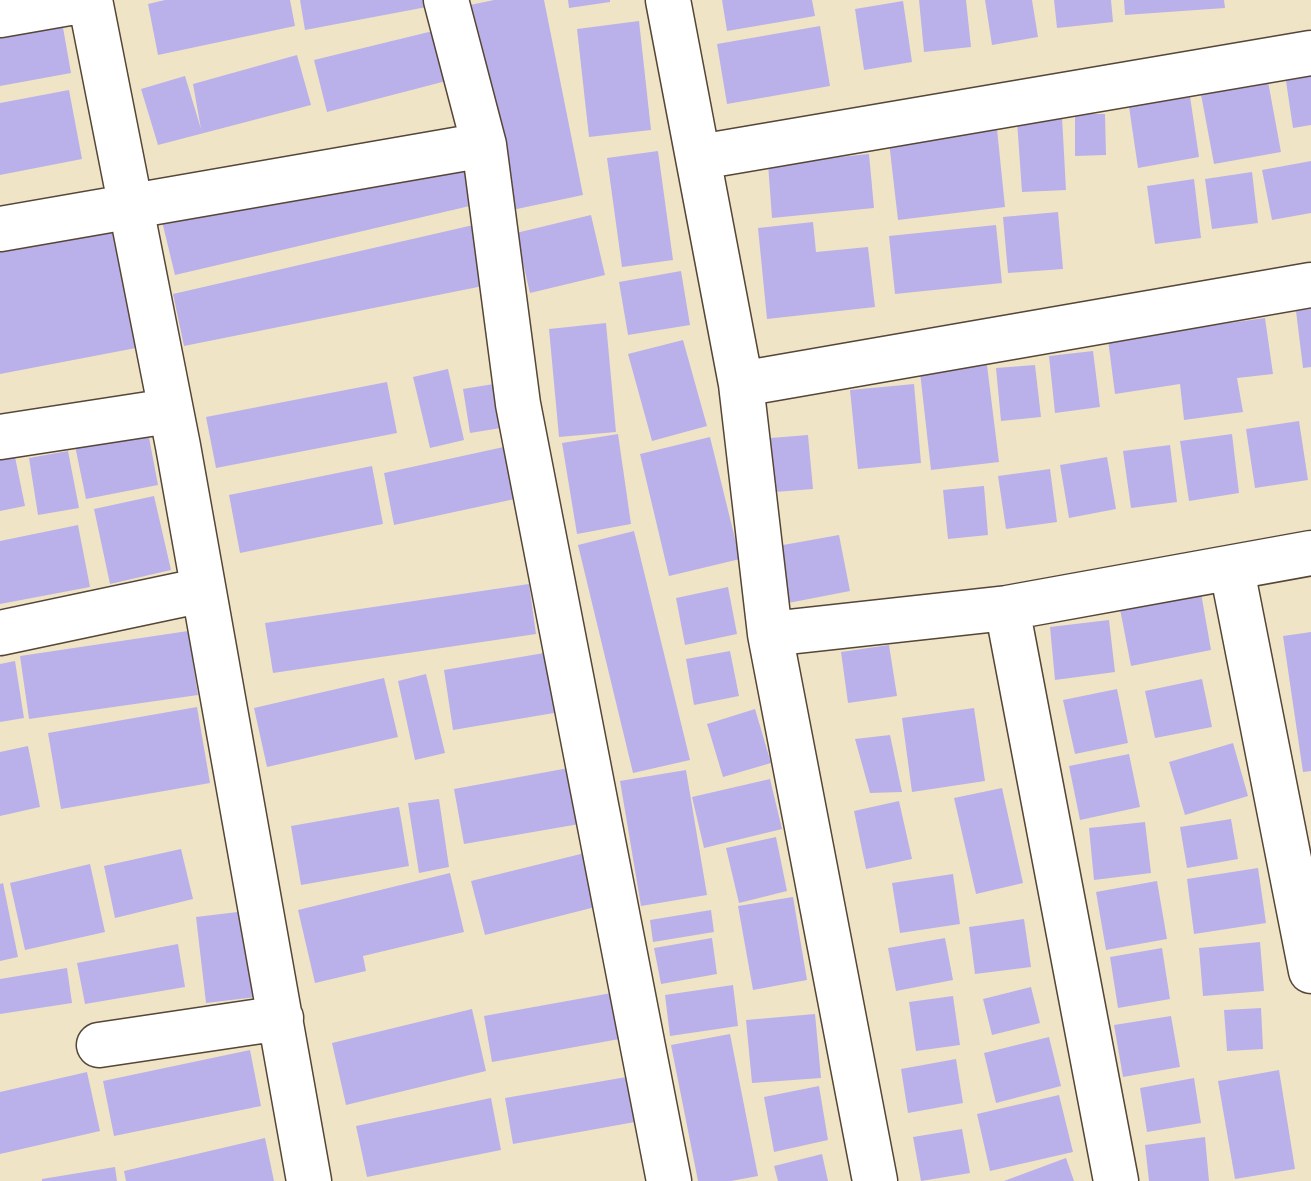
<!DOCTYPE html>
<style>
body{margin:0}
canvas{display:block;background:#efe4c5}
</style>
<canvas width="1311" height="1181"></canvas>
<script>
const context = document.querySelector('canvas').getContext('2d');
context.lineJoin = 'round';
function fillPath(path, color) {
  context.fillStyle = color;
  context.fill(path, 'evenodd');
}
function shape(rows) {
  const path = new Path2D();
  for (const r of rows) {
    path.moveTo(r[0], r[1]);
    for (let i = 2; i < r.length; i += 2) path.lineTo(r[i], r[i + 1]);
  }
  return path;
}
function trace(path, color, width, dash) {
  context.strokeStyle = color;
  context.lineWidth = width;
  context.lineCap = dash ? 'butt' : 'round';
  context.setLineDash(dash || []);
  context.stroke(path);
}
fillPath(shape([
 [165,0,290,0,295,26,158,55,148,4],
 [300,0,430,0,432,6,305,30],
 [494,0,544,0,583,195,512,210,470,5],
 [568,0,610,0,610,2,569,8],
 [722,0,812,0,815,16,727,31],
 [919,0,966,0,971,47,924,52],
 [985,0,1032,0,1038,37,992,45],
 [1054,0,1111,0,1113,22,1057,28],
 [1124,0,1224,0,1225,8,1125,15],
 [903,1,912,62,864,70,855,9],
 [61,16,71,73,0,86,0,27],
 [639,21,651,130,589,137,577,29],
 [820,26,830,86,727,104,717,44],
 [437,30,450,80,327,112,314,60],
 [297,55,311,105,158,145,141,89,185,76,201,129,193,84],
 [1311,64,1311,125,1293,128,1284,68],
 [1267,76,1281,152,1214,164,1200,89],
 [1188,83,1199,157,1138,168,1127,93],
 [69,90,82,159,0,175,0,103],
 [1075,114,1105,114,1106,155,1075,156],
 [1062,117,1066,190,1022,192,1017,121],
 [997,129,1005,207,898,220,889,142],
 [658,151,673,260,622,267,607,158],
 [869,154,874,208,772,218,768,164],
 [462,160,474,205,175,275,160,213],
 [1311,161,1311,213,1272,220,1262,170],
 [1252,172,1258,223,1212,229,1205,179],
 [1194,179,1201,238,1155,244,1147,186],
 [1058,212,1063,269,1008,273,1003,217],
 [591,215,605,275,530,293,516,233],
 [111,217,136,348,0,374,0,238],
 [813,222,816,252,868,247,875,307,767,319,758,228],
 [482,223,493,284,184,346,173,294],
 [996,225,1002,283,895,294,889,236],
 [681,271,690,325,628,335,619,282],
 [1311,309,1311,367,1303,368,1296,311],
 [1265,318,1273,374,1237,378,1243,412,1184,420,1180,384,1115,394,1108,340],
 [606,323,616,432,559,437,549,329],
 [683,340,707,426,652,441,628,354],
 [1093,351,1100,407,1055,413,1049,356],
 [987,365,999,462,931,470,920,372],
 [1035,365,1041,417,1001,421,996,368],
 [448,369,464,440,430,448,413,377],
 [387,382,397,433,216,468,206,417],
 [506,382,513,426,470,433,463,389],
 [914,384,921,463,858,469,850,390],
 [1299,421,1308,480,1255,488,1246,429],
 [147,427,158,485,86,499,74,441],
 [618,434,631,524,577,534,562,443],
 [1232,434,1239,493,1189,501,1180,441],
 [808,435,813,489,762,493,758,439],
 [710,437,740,559,669,576,640,454],
 [513,445,524,497,394,525,384,473],
 [1170,445,1177,502,1131,508,1123,451],
 [68,451,79,508,38,515,29,458],
 [14,452,25,506,0,511,0,455],
 [1107,457,1116,509,1069,518,1060,465],
 [372,466,383,524,240,553,229,495],
 [1050,469,1057,522,1006,529,998,476],
 [984,486,988,535,948,539,943,490],
 [154,496,171,570,110,584,94,509],
 [78,525,90,587,0,604,0,541],
 [634,531,690,760,633,773,578,545],
 [839,535,850,591,783,604,772,547],
 [529,584,536,634,273,673,265,623],
 [728,587,737,634,685,645,676,598],
 [1201,593,1211,650,1131,666,1120,609],
 [1109,620,1115,672,1055,680,1050,627],
 [188,631,198,695,29,719,20,656],
 [1311,632,1311,771,1303,772,1283,636],
 [889,645,897,696,848,703,841,652],
 [730,651,739,696,694,705,686,659],
 [550,652,560,712,453,730,444,670],
 [15,661,24,718,0,722,0,664],
 [426,674,445,753,415,760,398,681],
 [384,678,398,737,267,767,254,708],
 [1202,679,1212,727,1155,738,1145,691],
 [1117,689,1128,743,1075,754,1063,700],
 [197,707,210,783,61,809,48,733],
 [974,708,985,781,912,792,902,718],
 [755,709,771,763,723,777,707,724],
 [890,735,902,792,870,793,855,739],
 [1233,743,1248,796,1185,815,1169,762],
 [28,746,40,807,0,816,0,752],
 [1129,754,1140,807,1080,820,1069,766],
 [574,767,585,823,464,844,454,789],
 [686,770,707,895,641,906,620,781],
 [770,779,782,829,704,848,692,797],
 [1002,788,1023,883,976,894,954,798],
 [439,799,449,867,419,873,408,803],
 [899,801,912,859,866,869,854,811],
 [399,807,409,866,301,885,291,826],
 [1231,819,1238,859,1187,868,1180,827],
 [1145,822,1151,873,1094,880,1089,828],
 [776,837,787,891,739,903,726,848],
 [181,849,193,899,115,918,104,866],
 [593,851,607,904,485,935,471,881],
 [90,864,105,932,25,950,10,883],
 [1258,868,1266,923,1194,934,1187,879],
 [450,873,464,932,363,956,366,971,315,983,298,910],
 [953,874,960,924,900,933,892,883],
 [1157,881,1167,939,1106,950,1096,892],
 [3,883,18,957,0,961,0,884],
 [793,897,807,980,753,990,738,906],
 [711,910,714,932,653,942,650,920],
 [246,911,256,997,206,1003,196,917],
 [1024,919,1031,967,975,974,969,927],
 [712,938,717,974,661,984,654,948],
 [945,938,953,980,896,991,888,948],
 [1260,942,1264,991,1203,996,1199,948],
 [178,944,185,987,85,1004,77,963],
 [1162,948,1170,999,1118,1008,1110,957],
 [67,968,72,1003,0,1014,0,979],
 [733,985,738,1026,670,1036,665,995],
 [1031,987,1040,1023,992,1035,983,999],
 [617,992,625,1038,492,1062,484,1016],
 [953,996,960,1045,916,1051,909,1002],
 [1261,1008,1263,1049,1227,1051,1224,1010],
 [472,1009,486,1071,346,1105,332,1043],
 [815,1014,821,1078,752,1083,746,1020],
 [1171,1016,1180,1067,1123,1077,1114,1025],
 [730,1034,758,1176,731,1181,698,1181,671,1045],
 [1049,1037,1061,1086,996,1103,984,1053],
 [250,1050,261,1106,114,1136,103,1081],
 [956,1059,963,1103,908,1113,901,1069],
 [1279,1070,1295,1169,1235,1179,1218,1081],
 [87,1072,100,1131,0,1154,0,1092],
 [638,1075,646,1120,513,1144,505,1098],
 [1194,1078,1201,1123,1147,1132,1140,1088],
 [819,1086,828,1140,774,1152,764,1097],
 [1059,1095,1073,1152,990,1171,977,1114],
 [491,1098,501,1150,367,1177,356,1126],
 [962,1129,970,1173,921,1181,913,1137],
 [1205,1137,1209,1181,1149,1181,1145,1145],
 [265,1138,274,1181,126,1181,124,1171],
 [822,1154,828,1181,778,1181,774,1166],
 [1066,1158,1074,1181,1004,1181],
 [115,1167,117,1181,42,1181,42,1179]
]), '#bbb1ea');
const minor = shape([
 [90,0,178,446,309,1181],
 [446,0,484,145,518,404,669,1181],
 [668,0,741,384,1311,285],
 [0,15,86,0],
 [700,157,1311,53],
 [0,229,484,145],
 [741,384,770,634,875,1181],
 [0,437,169,411],
 [1232,570,1311,971],
 [1007,608,1116,1181],
 [0,633,203,590],
 [770,634,1007,608,1311,553],
 [99,1045,281,1018]
]);
trace(minor, '#564637', 47);
trace(minor, '#fff', 44);
</script>
